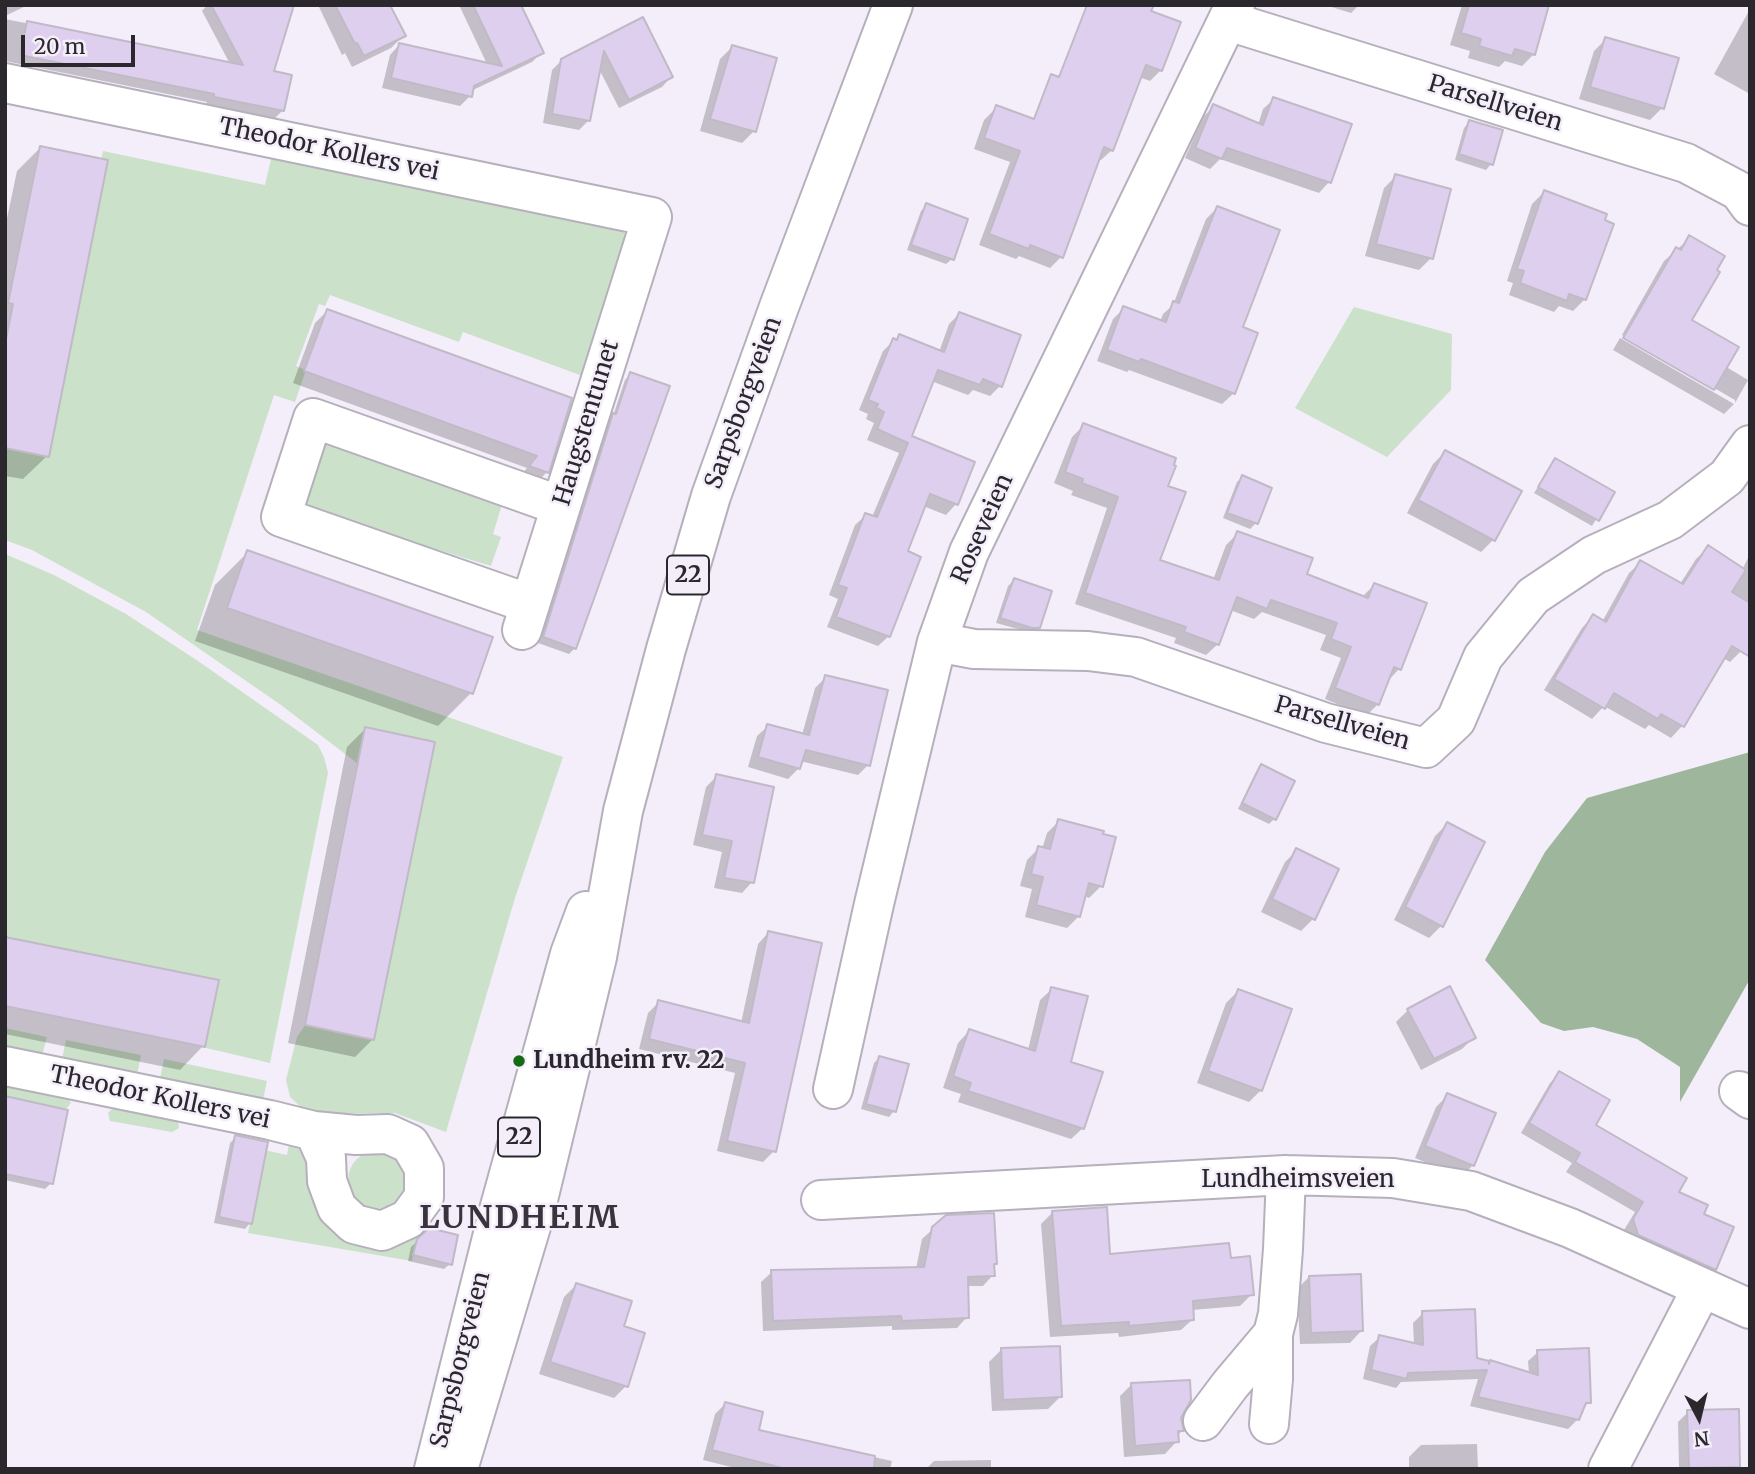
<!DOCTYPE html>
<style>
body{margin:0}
#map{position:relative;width:1755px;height:1474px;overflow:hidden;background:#f4eefb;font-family:Merriweather,serif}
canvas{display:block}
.frame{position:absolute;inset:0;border:7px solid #2a282d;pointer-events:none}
.north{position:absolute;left:1664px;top:1383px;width:70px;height:70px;-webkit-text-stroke:5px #f4eefb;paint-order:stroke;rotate:173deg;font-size:19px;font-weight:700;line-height:28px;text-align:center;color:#2a282d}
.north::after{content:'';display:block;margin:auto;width:24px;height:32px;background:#2a282d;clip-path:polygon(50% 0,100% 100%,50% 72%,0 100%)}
.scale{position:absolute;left:21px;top:35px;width:114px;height:32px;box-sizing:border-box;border:4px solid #2a282d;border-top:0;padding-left:9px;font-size:21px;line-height:24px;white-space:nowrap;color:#2a282d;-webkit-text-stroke:5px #f4eefb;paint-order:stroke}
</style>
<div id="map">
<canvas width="1755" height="1474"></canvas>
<div class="frame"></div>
<div class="north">N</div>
<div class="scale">20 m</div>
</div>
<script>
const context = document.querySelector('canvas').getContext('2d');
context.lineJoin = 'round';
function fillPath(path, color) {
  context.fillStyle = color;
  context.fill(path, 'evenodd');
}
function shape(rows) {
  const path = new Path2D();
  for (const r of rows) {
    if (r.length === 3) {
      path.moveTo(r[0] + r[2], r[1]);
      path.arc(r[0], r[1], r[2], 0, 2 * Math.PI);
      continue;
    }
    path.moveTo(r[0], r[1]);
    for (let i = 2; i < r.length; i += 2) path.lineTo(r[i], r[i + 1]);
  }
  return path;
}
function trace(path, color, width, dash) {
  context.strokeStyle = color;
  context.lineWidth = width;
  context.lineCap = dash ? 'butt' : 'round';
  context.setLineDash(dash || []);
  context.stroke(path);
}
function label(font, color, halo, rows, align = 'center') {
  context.font = font + ' Merriweather,serif';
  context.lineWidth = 5;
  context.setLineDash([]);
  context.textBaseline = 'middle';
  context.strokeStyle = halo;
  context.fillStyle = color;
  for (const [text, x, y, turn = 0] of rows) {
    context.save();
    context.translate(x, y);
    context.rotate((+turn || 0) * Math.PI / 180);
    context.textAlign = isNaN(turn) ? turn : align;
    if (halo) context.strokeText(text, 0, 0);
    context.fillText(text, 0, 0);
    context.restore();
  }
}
fillPath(shape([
 [103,151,265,185,272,155,621,226,629,244,588,378,463,332,459,342,330,295,325,306,319,304,296,366,306,370,295,402,274,395,197,630,563,757,515,898,446,1132,395,1113,337,1114,304,1110,290,1097,286,1080,297,1037,305,1025,372,1038,431,743,364,730,357,763,281,705,146,612,32,550,5,540,5,445,44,452],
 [1354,307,1452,334,1451,390,1387,457,1295,408],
 [329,441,503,501,493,534,501,537,491,566,429,547,428,556,303,505,321,449],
 [5,554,54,575,126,614,198,661,318,745,324,757,328,773,270,1063,202,1047,216,979,5,937],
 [5,1028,47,1037,42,1056,5,1049],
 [66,1040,141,1055,137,1075,62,1059],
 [164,1059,267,1081,263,1100,160,1079],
 [10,1085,66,1096,71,1103,66,1109,6,1096,5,1087],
 [115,1106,174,1118,178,1122,179,1128,172,1132,110,1121,108,1113],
 [289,1144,299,1149,306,1159,324,1219,337,1235,359,1245,377,1247,402,1243,417,1236,412,1261,248,1233,264,1150,287,1155],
 [377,1180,29]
]), '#cbe1c9');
fillPath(shape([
 [1750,752,1750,979,1680,1102,1680,1067,1637,1039,1593,1027,1564,1031,1541,1023,1485,960,1545,852,1587,798]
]), '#9eb69c');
fillPath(shape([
 [5,5,28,5,5,16],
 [207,5,272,5,272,72,283,110,274,119,206,105,207,102,5,61,5,19,230,64,202,11],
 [318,5,388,5,403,36,391,48,352,67,345,53,342,55],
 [459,5,519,5,542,52,532,62,471,91,470,96,460,106,382,88,390,55,399,45,487,64],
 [1325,5,1359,5,1351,13],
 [1462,5,1547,5,1534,54,1522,66,1505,61,1499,67,1468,58,1470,51,1450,45],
 [1750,9,1750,94,1714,74],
 [1149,12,1161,70,1150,81,1139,77,1112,150,1101,160,1098,159,1061,257,1050,268,1019,256,1016,259,979,245,1010,162,974,149,984,120,995,109,1051,129],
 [642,19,671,77,662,87,619,108,599,69,589,120,579,130,543,123,552,70,562,60],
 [1606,39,1662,108,1650,120,1579,99,1594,51],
 [732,47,754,131,742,143,700,131,720,59],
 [1274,99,1329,182,1319,193,1220,159,1210,169,1185,158,1203,117,1214,106,1258,125,1263,109],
 [1469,122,1491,164,1486,170,1455,160,1464,128],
 [40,148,47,456,23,479,5,476,5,228,17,171],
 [1396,176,1449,190,1431,258,1419,270,1365,256,1384,188],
 [1544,192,1585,299,1573,311,1559,306,1554,312,1509,295,1513,283,1507,281,1532,204],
 [927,205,952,259,946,264,907,250,921,211],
 [1217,208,1240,328,1234,393,1222,404,1129,370,1127,372,1097,361,1113,319,1124,308,1160,322,1163,314,1173,305,1206,219],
 [1690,238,1690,320,1708,356,1748,380,1735,403,1735,400,1622,335,1664,261],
 [327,311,570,399,547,472,535,484,519,478,527,468,293,383,315,323],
 [959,314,1000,386,990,396,973,390,968,395,931,381,909,437,956,504,946,515,923,506,905,552,889,636,878,646,827,627,838,599,829,595,855,525,866,515,872,517,899,453,867,440,874,423,866,419,868,414,859,410,883,351,894,340,900,336,939,352,949,324],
 [1620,338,1734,404,1724,414,1613,350],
 [631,374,575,648,569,654,538,643,608,421,613,416,625,380],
 [1084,425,1166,487,1158,561,1213,580,1226,545,1238,533,1305,575,1362,597,1374,585,1399,669,1388,681,1378,704,1366,716,1325,699,1341,658,1320,650,1326,635,1262,612,1254,619,1230,610,1218,644,1206,655,1174,643,1176,638,1075,604,1107,508,1071,495,1073,491,1054,483,1072,437],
 [1445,452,1493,540,1481,552,1407,513,1433,464],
 [1555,460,1613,492,1592,526,1534,493],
 [1242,477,1270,488,1256,523,1250,529,1223,518,1237,482],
 [1708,548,1742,570,1750,554,1750,637,1741,651,1730,662,1723,658,1682,726,1671,738,1649,725,1645,729,1604,706,1592,719,1544,690,1582,628,1593,616,1602,622,1629,573,1641,562,1680,584,1696,559],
 [248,552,471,693,438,726,195,641,215,585],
 [1014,580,1038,627,1033,633,996,623,1008,586],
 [826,677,868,765,858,775,800,761,799,768,788,779,748,767,757,736,768,726,802,735,815,688],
 [365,729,373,1039,355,1057,288,1043,347,747],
 [1262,766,1274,819,1269,824,1238,809,1256,772],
 [717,776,752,882,742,893,714,888,722,852,693,845,706,787],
 [1059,821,1101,886,1089,898,1084,896,1079,916,1067,928,1025,917,1032,889,1020,886,1027,860,1039,848,1042,849,1047,833],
 [1447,824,1441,926,1429,938,1394,920,1435,836],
 [1297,850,1337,870,1313,919,1301,931,1261,912,1285,862],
 [768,933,774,1151,763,1162,717,1151,735,1073,639,1049,648,1013,659,1002,741,1023,758,944],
 [5,939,203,1046,180,1070,5,1034],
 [1052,989,1083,1128,1071,1139,958,1102,961,1094,943,1088,958,1043,969,1031,1028,1050,1040,1000],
 [1238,991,1261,1090,1249,1102,1197,1083,1226,1003],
 [1408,1010,1474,1037,1462,1049,1421,1070,1396,1022],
 [879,1058,894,1111,889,1117,861,1109,874,1063],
 [1559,1074,1593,1126,1702,1215,1714,1269,1704,1278,1629,1244,1624,1230,1635,1212,1566,1172,1572,1163,1521,1133,1550,1083],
 [1448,1095,1473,1165,1461,1177,1415,1158,1436,1107],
 [6,1098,51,1183,45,1189,5,1180],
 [236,1137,250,1223,245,1229,214,1223,230,1143],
 [1053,1212,1109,1256,1229,1260,1252,1294,1240,1306,1192,1310,1193,1319,1181,1330,1119,1337,1118,1333,1050,1337,1041,1224],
 [933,1229,995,1264,992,1266,993,1275,983,1286,966,1286,967,1317,957,1328,892,1330,892,1326,763,1331,761,1282,772,1272,916,1269,922,1239],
 [429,1230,450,1264,444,1269,408,1261,411,1247],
 [1309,1277,1362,1330,1350,1343,1300,1344,1297,1289],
 [576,1285,622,1327,626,1386,614,1398,539,1374,564,1297],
 [1423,1313,1475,1360,1529,1373,1528,1361,1538,1352,1589,1402,1581,1410,1578,1419,1568,1429,1470,1406,1478,1379,1401,1382,1396,1388,1363,1379,1370,1346,1380,1337,1414,1345,1413,1323],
 [1001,1350,1060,1397,1048,1409,992,1411,989,1362],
 [1132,1384,1180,1417,1182,1431,1177,1436,1177,1441,1165,1454,1124,1457,1120,1396],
 [725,1404,756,1431,892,1461,890,1469,739,1469,703,1460,715,1414],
 [1737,1411,1738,1469,1679,1469,1678,1422,1688,1412],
 [1477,1444,1478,1469,1409,1469,1409,1457,1421,1445],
 [991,1460,991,1469,926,1469,934,1461]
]), '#0003');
const building = shape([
 [211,5,294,5,274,71,292,75,284,111,214,97,214,94,20,55,27,21,243,65,211,5],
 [335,5,390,5,406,36,364,56,357,43,355,44,335,5],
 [473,5,521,5,544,53,474,86,472,97,391,78,399,43,502,66,473,5],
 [1087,5,1154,5,1151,11,1181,22,1162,71,1146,65,1113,151,1104,147,1063,258,1030,245,1029,249,989,234,1020,151,984,138,996,105,1034,119,1051,74,1059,77,1087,5],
 [1469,5,1549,5,1535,55,1515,49,1512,56,1479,46,1481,39,1461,33,1469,5],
 [643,17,673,77,629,100,604,51,590,121,552,114,561,59,643,17],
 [1605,37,1679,58,1664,109,1590,87,1605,37],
 [732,45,777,58,756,132,710,119,732,45],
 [1273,97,1352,124,1331,183,1227,148,1222,159,1195,148,1213,104,1263,125,1273,97],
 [1469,120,1503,130,1493,165,1459,154,1469,120],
 [40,146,108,160,49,457,5,448,5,344,13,304,8,303,40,146],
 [1395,174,1451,189,1433,259,1376,244,1395,174],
 [1544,190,1607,214,1605,220,1614,224,1586,300,1569,294,1567,301,1520,283,1524,271,1517,269,1544,190],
 [926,203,968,219,954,260,911,245,926,203],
 [1217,206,1280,230,1243,327,1258,333,1235,394,1141,359,1139,362,1107,350,1123,306,1166,322,1173,301,1179,303,1217,206],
 [1689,235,1725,256,1717,270,1720,272,1692,320,1739,347,1714,390,1623,338,1676,247,1681,250,1689,235],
 [327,309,572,398,549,473,529,466,537,456,304,371,327,309],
 [959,312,1021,335,1002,387,983,379,980,385,938,370,912,436,975,462,958,505,930,494,908,551,921,557,890,637,836,617,847,588,838,585,865,513,877,517,908,443,877,429,884,412,876,408,878,404,868,400,893,338,897,340,899,334,944,352,959,312],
 [630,372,670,386,576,649,543,637,613,413,616,414,630,372],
 [1083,423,1176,458,1174,465,1176,466,1168,486,1186,492,1160,560,1219,580,1237,531,1313,558,1307,574,1368,598,1374,583,1427,603,1401,670,1394,667,1379,705,1335,688,1351,647,1331,639,1337,623,1271,600,1267,609,1237,597,1219,645,1184,632,1186,627,1085,593,1118,497,1082,483,1083,479,1065,472,1083,423],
 [1445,450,1522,491,1495,541,1418,500,1445,450],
 [1555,458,1615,492,1599,521,1538,487,1555,458],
 [1242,475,1272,488,1258,524,1227,513,1242,475],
 [1708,545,1746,570,1732,592,1750,603,1750,657,1732,646,1684,727,1661,714,1658,719,1614,693,1605,709,1554,679,1593,614,1606,622,1640,560,1683,584,1708,545],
 [247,550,493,637,473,694,227,608,247,550],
 [1014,578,1052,591,1040,628,1032,628,1000,618,1014,578],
 [825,675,888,690,870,766,806,750,800,769,758,757,767,724,809,735,825,675],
 [365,727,435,742,374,1040,305,1025,365,727],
 [1261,764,1295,781,1276,820,1242,803,1261,764],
 [716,774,774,787,754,883,724,878,732,841,702,835,716,774],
 [1058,819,1104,831,1103,834,1116,837,1103,887,1089,883,1080,917,1036,905,1043,877,1031,874,1038,846,1050,849,1058,819],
 [1447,822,1485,842,1443,927,1405,907,1447,822],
 [1296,848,1339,869,1315,920,1272,899,1296,848],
 [768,931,822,943,776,1152,727,1141,745,1063,649,1039,658,1000,749,1023,768,931],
 [5,937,219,980,205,1047,5,1006,5,937],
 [1450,986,1476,1038,1434,1059,1407,1009,1450,986],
 [1051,987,1088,996,1071,1062,1103,1072,1084,1129,968,1091,971,1083,953,1076,969,1029,1035,1051,1051,987],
 [1238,989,1292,1009,1262,1091,1208,1071,1238,989],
 [879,1056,909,1064,896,1112,866,1104,879,1056],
 [1559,1071,1610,1100,1596,1125,1687,1178,1679,1192,1708,1205,1704,1214,1734,1227,1716,1270,1638,1235,1633,1219,1643,1202,1575,1162,1580,1153,1529,1123,1559,1071],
 [1447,1093,1496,1113,1474,1166,1425,1146,1447,1093],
 [5,1096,68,1110,53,1184,5,1174,5,1096],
 [235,1135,268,1142,252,1224,219,1217,235,1135],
 [1107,1207,1110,1254,1229,1243,1231,1258,1250,1256,1254,1295,1193,1301,1194,1320,1129,1326,1129,1322,1061,1326,1052,1211,1107,1207],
 [994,1213,997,1264,994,1264,995,1276,968,1277,969,1318,902,1321,901,1316,773,1321,771,1270,924,1267,932,1227,946,1215,994,1213],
 [429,1228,458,1235,452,1265,413,1255,417,1239,429,1228],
 [1361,1274,1363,1331,1311,1333,1309,1276,1361,1274],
 [576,1283,632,1301,624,1326,645,1333,628,1387,550,1362,576,1283],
 [1475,1309,1477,1358,1489,1361,1489,1364,1490,1360,1538,1375,1537,1350,1589,1348,1591,1403,1586,1403,1579,1420,1478,1397,1487,1370,1408,1373,1407,1379,1371,1370,1379,1335,1423,1345,1422,1311,1475,1309],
 [1060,1346,1062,1397,1003,1400,1001,1348,1060,1346],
 [1190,1380,1191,1400,1181,1418,1184,1431,1178,1431,1179,1442,1135,1446,1131,1383,1190,1380],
 [725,1402,763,1412,759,1430,875,1456,874,1469,786,1469,712,1450,725,1402],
 [1739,1409,1740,1467,1689,1468,1687,1410,1739,1409]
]);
fillPath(building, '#decfee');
trace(building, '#c0bac6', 2);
const minor = shape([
 [1228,21,1686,163,1739,191,1750,206],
 [5,83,652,217,522,630],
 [530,604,281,517,313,418,561,506],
 [937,642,974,649,1088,651,1136,657,1326,723,1426,748,1456,720,1483,657,1533,596,1594,555,1670,520,1727,477,1750,445],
 [5,1066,270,1120,314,1131,356,1135,388,1134,410,1144,424,1168,424,1197,408,1219,382,1231,354,1224,337,1208,327,1181,326,1158,314,1131],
 [833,1089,874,904,937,642,969,552,1235,5],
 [1739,1091,1750,1099],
 [821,1200,1286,1175,1393,1178,1471,1191,1570,1228,1750,1309],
 [1203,1421,1230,1385,1273,1334],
 [1269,1424,1273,1379,1273,1334,1278,1314,1283,1249,1286,1175],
 [1608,1469,1702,1288]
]);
const highway = shape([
 [434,1469,499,1210,570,954,586,911],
 [458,1469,533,1220,597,957,623,811,666,649,711,496,779,307,893,5]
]);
trace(minor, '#b5b0bb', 42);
trace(highway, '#b5b0bb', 42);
trace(minor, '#fff', 38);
trace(highway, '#fff', 38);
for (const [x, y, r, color] of [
 [519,1061,7,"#136b13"]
]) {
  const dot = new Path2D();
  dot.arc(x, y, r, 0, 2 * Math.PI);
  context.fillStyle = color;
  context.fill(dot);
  trace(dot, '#f4eefb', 2.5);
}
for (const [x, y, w] of [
 [688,575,42],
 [519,1137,42]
]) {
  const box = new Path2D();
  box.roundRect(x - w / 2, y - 19.5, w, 39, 5);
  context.fillStyle = '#f4eefb';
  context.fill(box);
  trace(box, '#2a282d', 2);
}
label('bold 23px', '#2a282d', null, [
 ["22",688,575],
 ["22",519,1137]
]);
label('24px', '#2a282d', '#f4eefb', [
 ["Parsellveien",1495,104,17],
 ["Theodor Kollers vei",329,150,12],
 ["Sarpsborgveien",744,403,-70],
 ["Haugstentunet",587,423,-73],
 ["Roseveien",983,529,-66],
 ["Parsellveien",1342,724,16],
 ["Theodor Kollers vei",160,1098,12],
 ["Lundheimsveien",1298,1180],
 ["Sarpsborgveien",461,1360,-76]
]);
label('bold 24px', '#2a282d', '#f4eefb', [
 ["Lundheim rv. 22",533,1061]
], 'left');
context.letterSpacing = '2px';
label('bold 32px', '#38333c', '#f4eefb', [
 ["LUNDHEIM",520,1219]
]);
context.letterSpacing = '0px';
</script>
